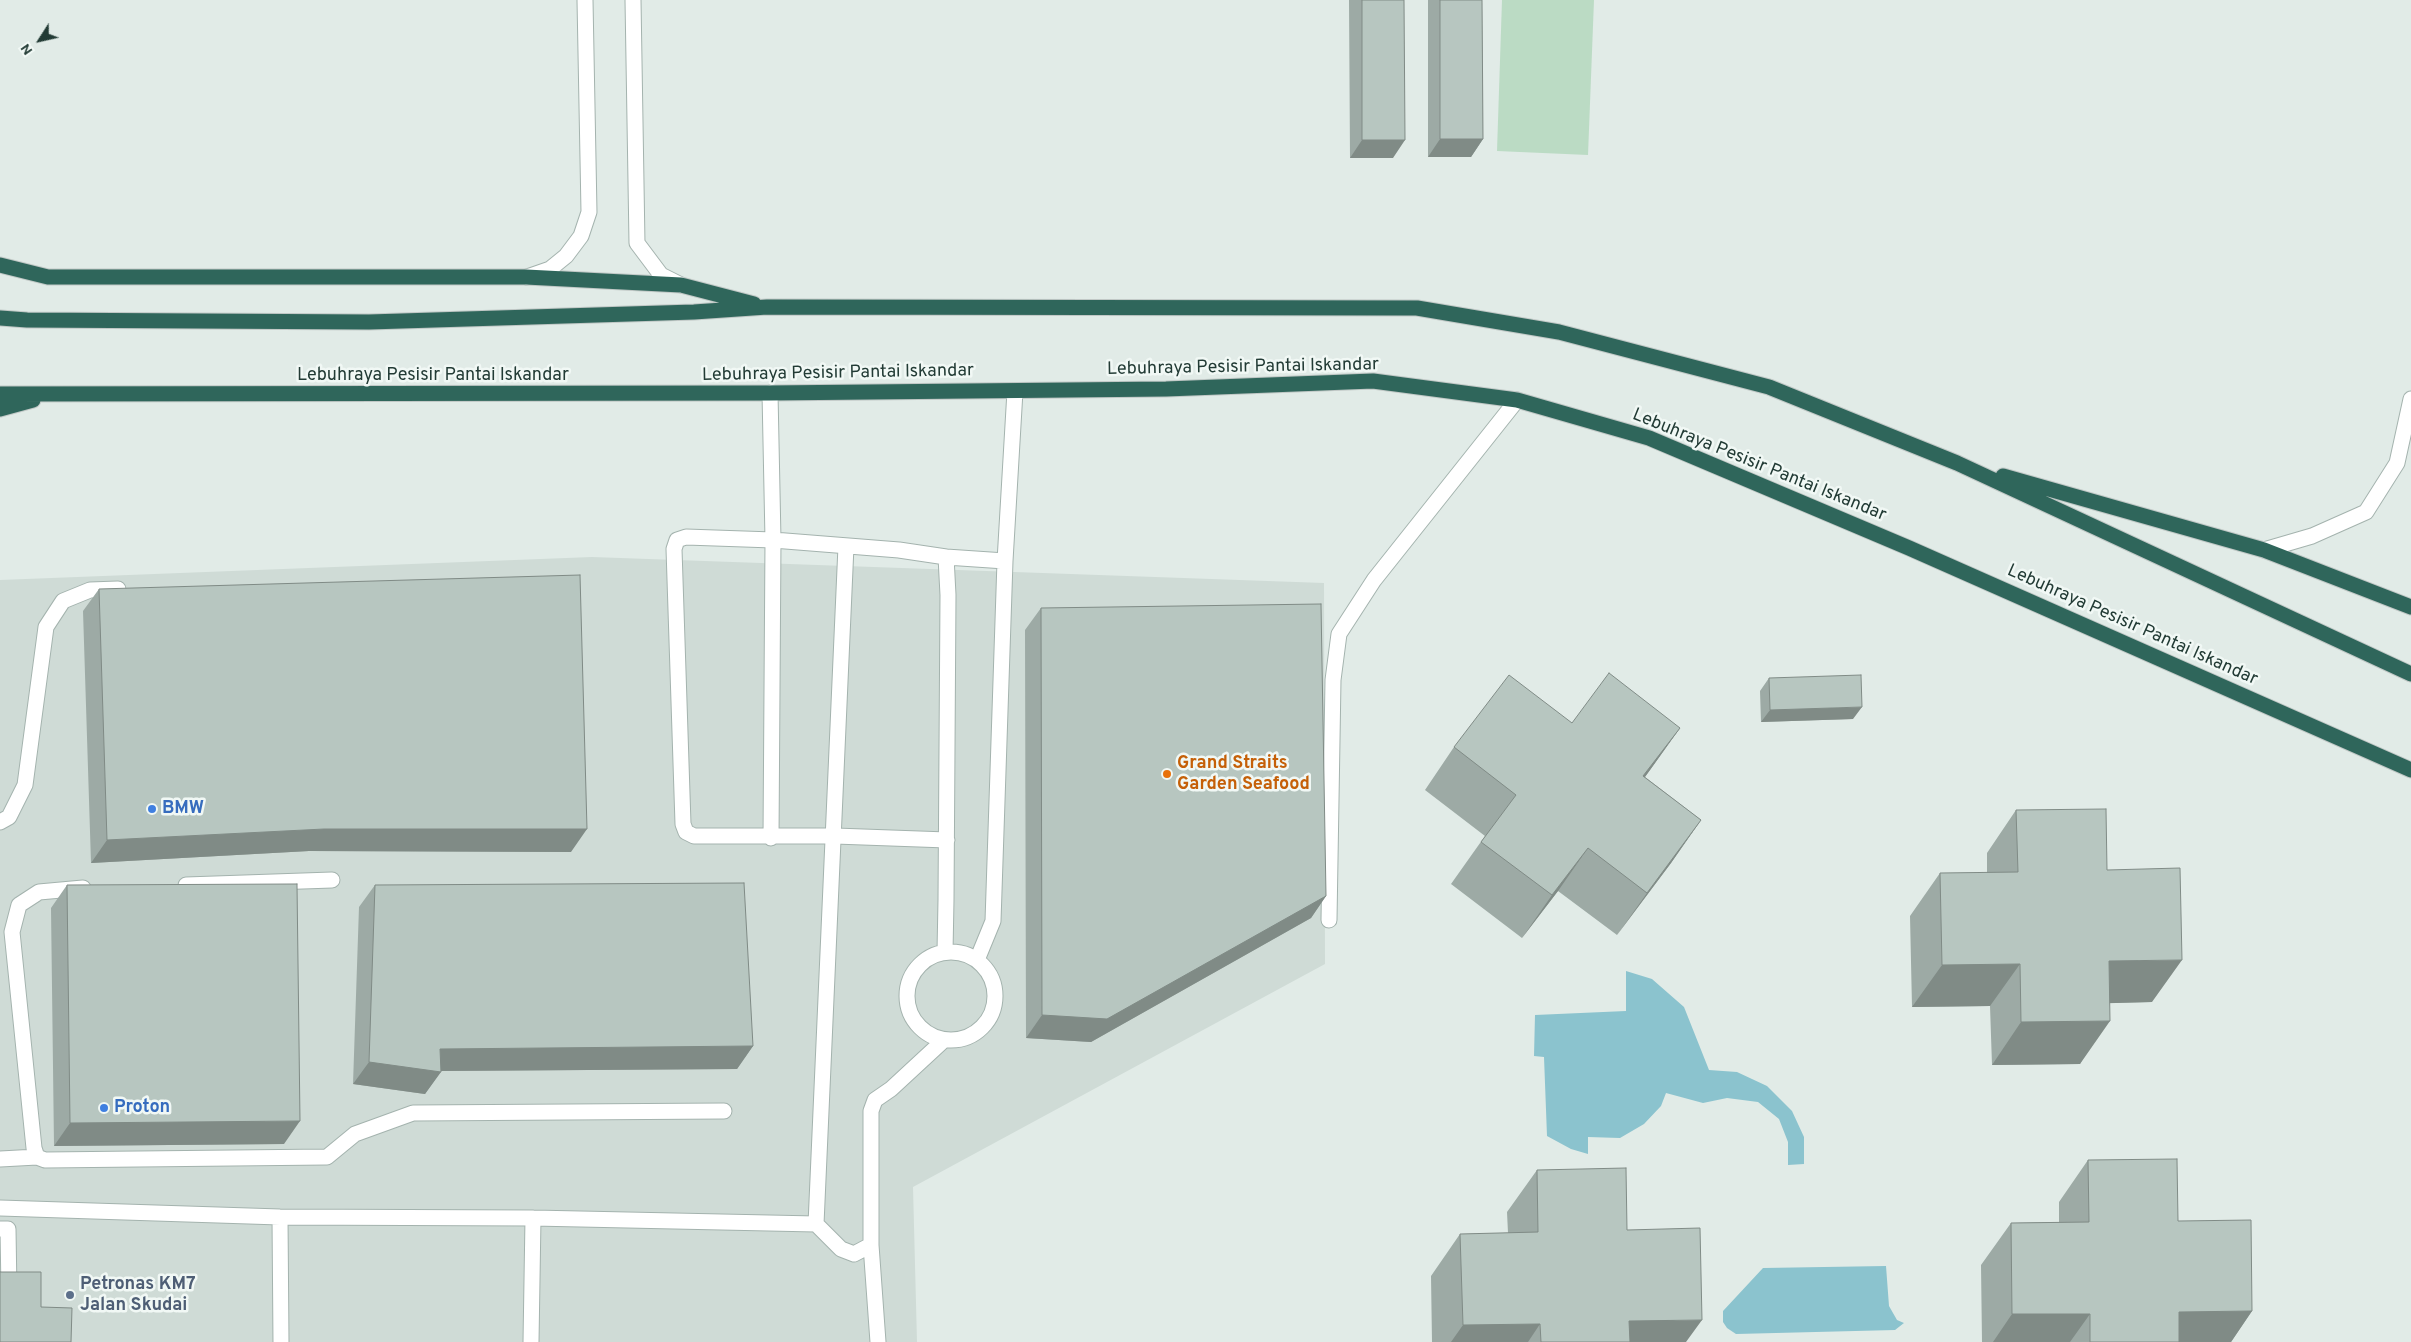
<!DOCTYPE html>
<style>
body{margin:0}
#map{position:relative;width:2411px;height:1342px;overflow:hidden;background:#e1ebe7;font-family:Overpass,sans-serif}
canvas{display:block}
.north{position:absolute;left:15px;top:15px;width:50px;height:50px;-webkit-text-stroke:4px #f1f8f5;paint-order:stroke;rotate:235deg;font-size:14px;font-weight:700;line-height:20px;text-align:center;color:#223b35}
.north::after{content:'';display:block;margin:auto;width:18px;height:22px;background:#223b35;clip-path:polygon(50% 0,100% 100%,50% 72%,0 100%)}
</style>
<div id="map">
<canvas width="2411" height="1342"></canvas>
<div class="north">N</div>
</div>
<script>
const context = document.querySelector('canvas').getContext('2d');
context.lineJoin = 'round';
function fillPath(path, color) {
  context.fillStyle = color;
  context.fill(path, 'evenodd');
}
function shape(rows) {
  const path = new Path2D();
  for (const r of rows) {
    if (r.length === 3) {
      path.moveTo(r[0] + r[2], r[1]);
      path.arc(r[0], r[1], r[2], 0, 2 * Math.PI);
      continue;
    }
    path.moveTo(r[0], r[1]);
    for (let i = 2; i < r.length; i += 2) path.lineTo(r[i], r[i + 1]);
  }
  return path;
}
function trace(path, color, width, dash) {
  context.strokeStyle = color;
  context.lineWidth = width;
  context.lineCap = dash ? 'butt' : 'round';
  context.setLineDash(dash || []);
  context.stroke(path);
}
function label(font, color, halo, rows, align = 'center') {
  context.font = font + ' Overpass,sans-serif';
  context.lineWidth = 5;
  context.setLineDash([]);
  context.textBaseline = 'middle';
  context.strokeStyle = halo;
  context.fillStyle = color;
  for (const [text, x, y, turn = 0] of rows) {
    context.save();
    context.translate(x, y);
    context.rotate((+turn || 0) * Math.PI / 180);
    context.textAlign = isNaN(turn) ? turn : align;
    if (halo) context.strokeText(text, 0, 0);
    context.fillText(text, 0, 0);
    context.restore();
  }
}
fillPath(shape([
 [592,557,1324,583,1325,964,913,1187,917,1342,0,1342,0,580]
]), '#cfdbd6');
fillPath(shape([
 [1502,0,1594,0,1588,155,1497,151]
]), '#bbdbc4');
fillPath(shape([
 [1626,971,1652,979,1684,1007,1709,1070,1737,1072,1767,1086,1792,1111,1804,1137,1804,1164,1788,1165,1788,1142,1779,1119,1758,1102,1727,1098,1703,1103,1666,1093,1661,1106,1644,1124,1620,1138,1588,1137,1588,1154,1571,1149,1547,1136,1544,1057,1534,1056,1535,1015,1626,1011],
 [1886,1266,1889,1306,1897,1320,1904,1323,1895,1330,1736,1334,1727,1328,1723,1322,1723,1311,1763,1268]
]), '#8bc3ce');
const minor = shape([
 [633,0,637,243,661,275,681,285],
 [527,277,550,269,566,256,581,236,589,212,585,0],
 [770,393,773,540,771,838],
 [2264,550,2312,536,2366,512,2397,463,2411,399],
 [946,557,1005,561],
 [0,822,9,817,25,785,46,627,63,601,90,590,118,589],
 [186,885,332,880],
 [83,888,39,892,19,905,12,932,34,1148,37,1157,45,1160,327,1157,355,1134,413,1113,724,1111],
 [1329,920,1333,680,1339,634,1374,580,1517,400],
 [945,952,946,900,948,595,946,557,899,550,773,540,686,537,677,540,674,549,683,824,686,832,694,836,835,836,947,840],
 [951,996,44],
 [977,960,993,921,1005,561,1015,391],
 [0,1159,37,1157],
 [0,1208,280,1217,533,1218,816,1224,841,1249,854,1254,871,1245,878,1342],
 [280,1217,281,1342],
 [816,1224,846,546],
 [0,1229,8,1229,9,1292],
 [871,1245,871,1111,875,1100,891,1089,944,1040],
 [531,1342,533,1218]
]);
const highway = shape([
 [0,265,48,277,526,277,681,285,754,304],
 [0,318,27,320,369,322,694,312,767,307,1417,308,1559,332,1769,387,1957,463,2411,674],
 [0,394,770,393,1166,389,1373,381,1517,400,1649,438,1909,548,2411,770],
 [0,409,33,400],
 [2003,476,2264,550,2411,607]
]);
trace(minor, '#a4b3ae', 17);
trace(highway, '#c1c8c6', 17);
trace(minor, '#fff', 15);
trace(highway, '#2f665b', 15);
fillPath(shape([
 [1349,0,1404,0,1393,158,1350,158],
 [1428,0,1482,0,1483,139,1471,157,1428,157],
 [99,589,571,852,309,851,91,863,83,611],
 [1041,608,1326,896,1311,918,1091,1042,1026,1038,1025,630],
 [1769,678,1853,719,1761,722,1760,691],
 [1572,723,1680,728,1645,777,1701,820,1671,863,1617,935,1558,891,1522,938,1451,884,1485,836,1425,790,1454,747],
 [2016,810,2107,870,2152,1002,2110,1003,2080,1064,1992,1065,1990,1006,1912,1007,1910,916,1940,873,1987,873,1987,853],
 [67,885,284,1144,54,1146,51,908],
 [375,885,753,1046,737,1069,441,1071,425,1094,353,1084,359,907],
 [2088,1160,2178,1221,2252,1311,2231,1342,1982,1342,1981,1265,2011,1223,2059,1222,2059,1202],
 [1537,1170,1627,1230,1686,1342,1432,1342,1431,1276,1460,1234,1508,1233,1507,1212]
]), '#9daaa5');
fillPath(shape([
 [1440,139,1483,139,1471,157,1428,157],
 [1362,140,1405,140,1393,158,1350,158],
 [1862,707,1853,719,1761,722,1770,710],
 [1680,728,1650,770,1614,819,1643,776],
 [1701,820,1671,863,1617,935,1647,893],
 [324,829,587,829,571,852,309,851,91,863,107,840],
 [1588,848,1558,891,1522,938,1552,895],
 [1326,896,1311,918,1091,1042,1026,1038,1042,1015],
 [2182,960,2152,1002,2079,1004,2109,961],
 [2020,964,1990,1006,1912,1007,1942,965],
 [2110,1021,2080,1064,1992,1065,2021,1022],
 [753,1046,737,1069,438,1071,441,1072,425,1094,353,1084,369,1062,440,1049],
 [300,1121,284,1144,54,1146,70,1123],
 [2252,1311,2231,1342,2158,1342,2179,1312],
 [2012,1314,2090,1314,2070,1342,1993,1342],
 [1702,1320,1686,1342,1614,1342,1629,1321],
 [1540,1324,1528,1342,1451,1342,1463,1325]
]), '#808b86');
const building = shape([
 [1362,0,1404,0,1405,140,1362,140,1362,0],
 [1440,0,1482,0,1483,139,1440,139,1440,0],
 [580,575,587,829,324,829,107,840,99,589,580,575],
 [1321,604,1326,896,1107,1019,1042,1015,1041,608,1321,604],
 [1609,673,1680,728,1643,776,1701,820,1647,893,1588,848,1552,895,1481,842,1516,795,1454,747,1509,675,1572,723,1609,673],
 [1861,675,1862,707,1770,710,1769,678,1861,675],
 [2106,809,2107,870,2180,868,2182,960,2109,961,2110,1021,2021,1022,2020,964,1942,965,1940,873,2018,872,2016,810,2106,809],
 [744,883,753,1046,440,1049,441,1072,369,1062,375,885,744,883],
 [297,884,300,1121,70,1123,67,885,297,884],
 [2177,1159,2178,1221,2251,1220,2252,1311,2179,1312,2179,1342,2090,1342,2090,1314,2012,1314,2011,1223,2089,1222,2088,1160,2177,1159],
 [1626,1168,1627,1230,1700,1228,1702,1320,1629,1321,1630,1342,1541,1342,1540,1324,1463,1325,1460,1234,1538,1232,1537,1170,1626,1168],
 [0,1272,41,1272,41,1307,72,1308,71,1342,0,1342,0,1272]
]);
fillPath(building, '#b7c6c0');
trace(building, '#808b86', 1);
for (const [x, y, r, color] of [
 [1167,774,5,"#e8710a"],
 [152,809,5,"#3f7fe0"],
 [104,1108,5,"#3f7fe0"],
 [70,1295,5,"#5c6f8a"]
]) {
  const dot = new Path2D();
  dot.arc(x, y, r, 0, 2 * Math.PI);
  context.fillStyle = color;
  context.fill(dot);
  trace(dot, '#f1f8f5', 2);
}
label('18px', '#223b35', '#f1f8f5', [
 ["Lebuhraya Pesisir Pantai Iskandar",1243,368,-1],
 ["Lebuhraya Pesisir Pantai Iskandar",838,374,-1],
 ["Lebuhraya Pesisir Pantai Iskandar",433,376],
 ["Lebuhraya Pesisir Pantai Iskandar",1759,466,22],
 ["Lebuhraya Pesisir Pantai Iskandar",2132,626,24]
]);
label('bold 18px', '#c56008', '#f1f8f5', [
 ["Grand Straits",1177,764],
 ["Garden Seafood",1177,785]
], 'left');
label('bold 18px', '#366cbe', '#f1f8f5', [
 ["BMW",162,809],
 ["Proton",114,1108]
], 'left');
label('bold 18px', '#4e5e75', '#f1f8f5', [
 ["Petronas KM7",80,1285],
 ["Jalan Skudai",80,1306]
], 'left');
</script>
